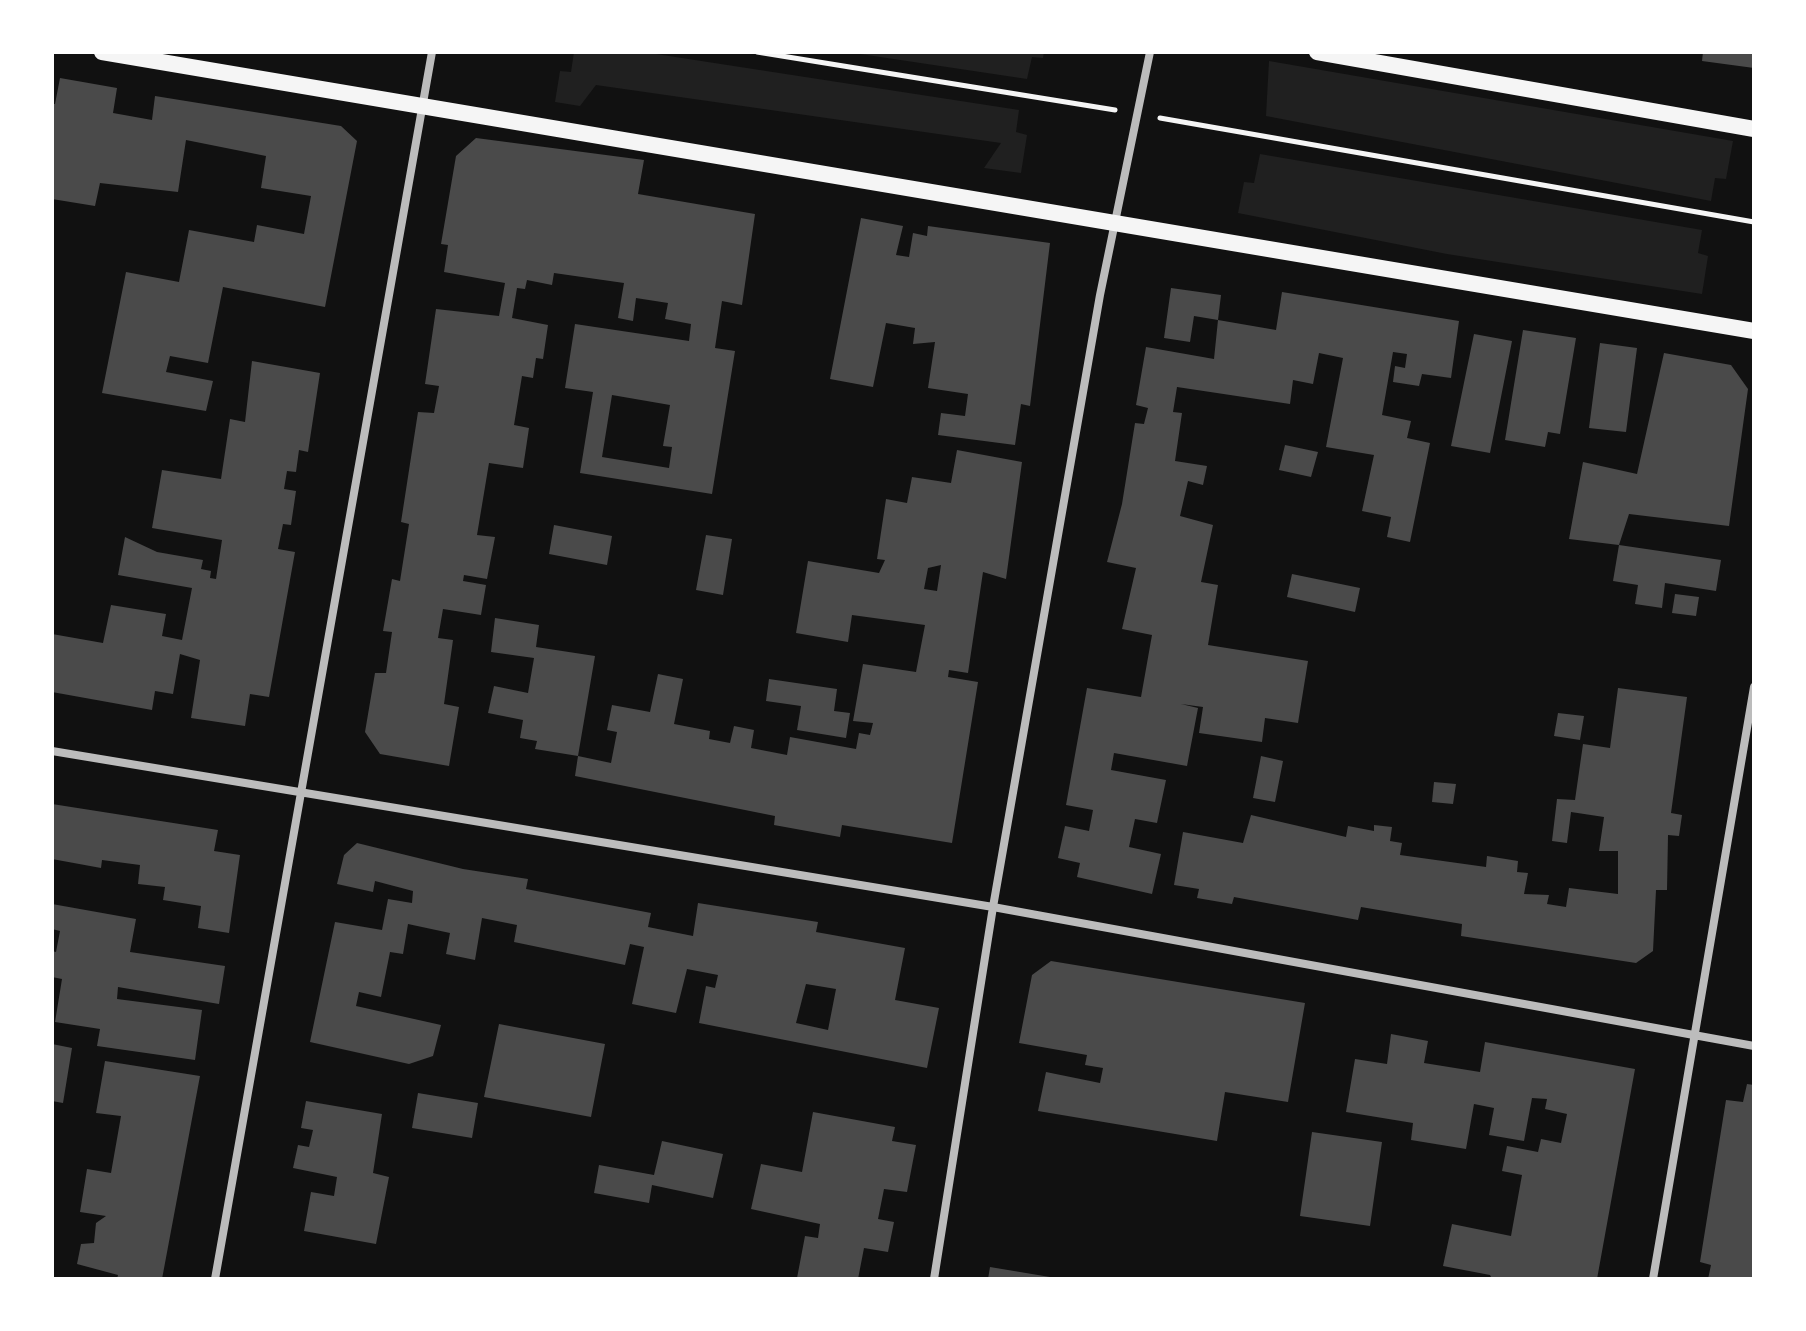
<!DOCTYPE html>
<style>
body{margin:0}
#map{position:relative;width:1806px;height:1331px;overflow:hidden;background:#111;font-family:Quicksand,sans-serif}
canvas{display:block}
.frame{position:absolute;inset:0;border:54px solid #fff;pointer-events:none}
</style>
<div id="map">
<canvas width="1806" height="1331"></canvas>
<div class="frame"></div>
</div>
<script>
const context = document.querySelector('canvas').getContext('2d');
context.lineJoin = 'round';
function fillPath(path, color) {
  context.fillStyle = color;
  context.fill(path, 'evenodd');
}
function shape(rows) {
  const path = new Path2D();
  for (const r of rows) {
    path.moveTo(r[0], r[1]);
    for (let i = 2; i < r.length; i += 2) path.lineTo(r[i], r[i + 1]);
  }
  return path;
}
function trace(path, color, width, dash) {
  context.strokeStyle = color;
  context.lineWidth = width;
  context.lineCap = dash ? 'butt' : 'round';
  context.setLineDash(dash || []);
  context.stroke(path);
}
fillPath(shape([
 [574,52,643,52,1019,110,1016,132,1027,135,1021,173,984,168,1001,143,596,85,580,106,555,102,560,71,571,72],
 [847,52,1044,52,1043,58,1032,57,1027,79],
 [1269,61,1733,141,1726,179,1715,178,1711,201,1266,116],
 [1260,154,1702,230,1698,253,1708,256,1702,294,1447,254,1238,213,1244,182,1254,183]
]), '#202020');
fillPath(shape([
 [1703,52,1754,52,1754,68,1702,61],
 [60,78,117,88,113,113,152,120,155,96,341,126,357,141,325,307,223,287,208,363,170,356,166,372,213,381,206,411,102,393,126,272,179,282,189,230,254,242,257,225,304,234,311,196,261,188,266,156,186,140,178,192,100,183,95,206,52,199,52,104,55,104],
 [476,138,644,160,638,194,755,214,742,305,722,301,715,348,735,351,712,494,580,473,593,392,565,388,575,324,689,341,691,324,665,319,668,303,636,298,633,321,618,318,624,283,554,273,552,285,527,280,525,289,517,288,512,318,548,325,543,359,536,358,533,378,522,376,514,425,529,428,523,468,489,463,477,535,495,537,487,579,464,575,463,581,486,585,481,615,443,609,438,638,453,640,444,704,459,707,449,766,380,754,365,732,375,673,386,673,392,632,383,631,392,579,400,581,409,524,401,522,418,412,434,413,439,386,425,384,436,309,499,316,505,283,444,272,448,245,441,244,456,156],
 [612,395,670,405,663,446,672,447,669,468,602,457],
 [861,218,903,226,896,255,909,257,913,233,927,236,928,226,1050,243,1030,406,1021,404,1015,445,938,435,941,413,965,416,968,394,928,388,935,342,913,344,915,328,886,323,873,387,830,379],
 [1171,288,1221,295,1218,320,1194,316,1190,342,1164,338],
 [1282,292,1459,321,1451,378,1422,374,1419,386,1393,382,1395,366,1405,368,1407,354,1393,352,1382,415,1411,421,1407,438,1430,443,1410,542,1387,537,1391,517,1362,511,1374,455,1326,447,1343,358,1319,353,1313,384,1293,380,1290,404,1177,387,1173,412,1182,413,1175,461,1207,466,1203,485,1188,481,1180,516,1213,525,1201,582,1218,585,1208,645,1308,661,1298,723,1265,718,1262,742,1199,733,1203,707,1181,704,1198,708,1187,766,1114,753,1111,770,1166,780,1157,823,1135,819,1129,847,1161,854,1152,894,1077,877,1080,863,1058,858,1065,826,1089,831,1093,810,1066,805,1087,688,1141,697,1152,635,1122,629,1136,568,1107,562,1122,504,1135,423,1144,424,1148,408,1136,405,1146,347,1214,359,1218,320,1276,330],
 [1523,330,1576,338,1560,434,1548,432,1545,447,1505,440],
 [1474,334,1512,341,1490,453,1451,446],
 [1600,343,1637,348,1626,432,1589,428],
 [1664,353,1731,365,1748,389,1729,526,1629,514,1619,545,1569,539,1583,462,1637,474],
 [252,361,320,373,308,452,299,450,296,472,287,471,284,489,296,491,291,525,283,524,278,549,295,552,269,697,250,694,245,726,191,718,200,660,180,654,173,694,155,691,152,710,52,692,52,634,103,643,111,605,166,614,162,636,182,640,192,588,118,575,125,537,157,552,203,560,201,569,211,571,210,578,216,579,222,540,152,528,162,470,221,479,230,419,245,422],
 [1285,445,1318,452,1311,477,1279,470],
 [957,450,1022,462,1006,579,983,572,968,673,949,670,948,677,978,682,952,843,842,825,840,837,774,825,775,816,575,776,578,756,535,749,537,741,520,738,523,720,488,713,494,686,528,693,534,658,491,652,495,618,539,625,536,647,595,656,578,756,611,763,617,732,607,730,612,705,650,712,658,674,683,679,674,724,710,731,709,739,730,743,734,726,754,730,751,748,787,755,790,737,856,749,859,733,870,735,873,723,853,721,863,664,916,672,925,625,852,615,848,642,796,633,808,561,879,573,885,560,877,559,886,499,907,503,912,477,951,483],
 [941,565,937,591,924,589,928,568],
 [554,525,612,536,607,565,549,554],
 [706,535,732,539,723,595,696,590],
 [1619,545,1721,560,1716,591,1665,583,1662,608,1635,604,1638,585,1613,581],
 [1292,574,1360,588,1355,612,1287,597],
 [1675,594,1699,597,1696,616,1672,613],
 [769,679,837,689,834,711,850,713,846,738,797,730,801,706,766,701],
 [1618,688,1687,697,1671,813,1682,815,1679,836,1668,835,1667,890,1656,890,1653,951,1636,963,1461,936,1462,924,1414,916,1361,907,1358,920,1234,897,1232,904,1197,898,1199,889,1174,885,1183,832,1243,843,1251,815,1346,837,1348,826,1374,831,1374,825,1392,827,1390,841,1402,843,1400,855,1486,867,1487,856,1518,861,1517,872,1528,873,1524,894,1549,895,1547,904,1566,907,1569,888,1618,894,1618,851,1599,851,1604,817,1571,812,1567,843,1552,841,1557,799,1575,800,1583,744,1610,748],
 [1558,713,1584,716,1580,740,1554,736],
 [1261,756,1283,761,1275,802,1253,798],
 [1434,782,1456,784,1453,804,1432,802],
 [52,804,218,830,214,851,240,855,229,933,198,928,201,906,163,900,165,887,138,884,140,865,102,860,101,868,52,859],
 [357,843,463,869,528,879,526,889,651,913,648,927,693,936,698,903,818,922,816,932,905,948,895,1000,939,1008,927,1068,699,1023,706,986,715,988,718,975,687,969,676,1013,632,1004,644,947,630,944,625,965,514,942,517,925,482,918,475,960,446,954,450,933,408,924,403,954,390,952,381,997,359,992,356,1006,441,1025,433,1056,409,1064,310,1042,335,922,382,930,388,899,412,903,413,891,375,881,373,892,337,884,344,855],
 [806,984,836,989,828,1030,796,1023],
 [52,904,136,919,130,952,225,966,219,1004,118,987,117,999,202,1010,195,1060,97,1046,100,1029,55,1022,62,979,52,977,52,951,56,952,60,931,52,929],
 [1051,961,1305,1003,1288,1102,1225,1092,1217,1141,1038,1111,1046,1072,1100,1083,1103,1068,1085,1065,1087,1055,1019,1043,1032,975],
 [499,1024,605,1044,591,1117,484,1097],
 [1391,1034,1428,1041,1424,1063,1480,1072,1485,1042,1635,1069,1597,1279,1492,1279,1490,1275,1443,1266,1452,1224,1511,1236,1522,1175,1502,1171,1507,1146,1538,1152,1541,1139,1561,1143,1567,1114,1545,1109,1547,1099,1532,1098,1524,1141,1489,1135,1494,1108,1474,1104,1466,1149,1411,1140,1413,1123,1346,1112,1355,1059,1387,1064],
 [52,1044,72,1048,63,1103,52,1101],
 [105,1061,200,1076,162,1279,117,1279,118,1275,77,1264,81,1244,94,1243,96,1223,106,1216,80,1212,87,1169,111,1173,121,1116,96,1113],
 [1747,1084,1754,1085,1754,1279,1708,1279,1711,1265,1700,1262,1726,1100,1743,1102],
 [418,1093,478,1103,472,1138,412,1128],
 [306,1101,382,1114,373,1173,389,1177,376,1244,304,1231,311,1192,334,1196,337,1177,293,1168,298,1145,309,1147,313,1130,301,1128],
 [813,1112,895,1127,892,1141,916,1145,907,1192,884,1189,878,1219,894,1222,888,1252,864,1248,858,1279,797,1278,805,1236,818,1238,820,1224,751,1209,761,1164,802,1172],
 [1312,1132,1382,1142,1370,1226,1300,1216],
 [662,1141,723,1154,713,1198,652,1185,649,1203,594,1193,599,1165,654,1175],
 [990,1267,1050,1277,1049,1279,988,1279]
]), '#4a4a4a');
trace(shape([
 [757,52,1115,110],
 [1160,118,1754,222]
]), '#f5f5f5', 5);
trace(shape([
 [52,751,993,907,1754,1046],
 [215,1279,432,52],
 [934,1279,993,907,1100,295,1150,52],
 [1653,1279,1754,687]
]), '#bcbcbc', 8);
trace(shape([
 [102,52,1754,331],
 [1317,52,1754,129]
]), '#f5f5f5', 16);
</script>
